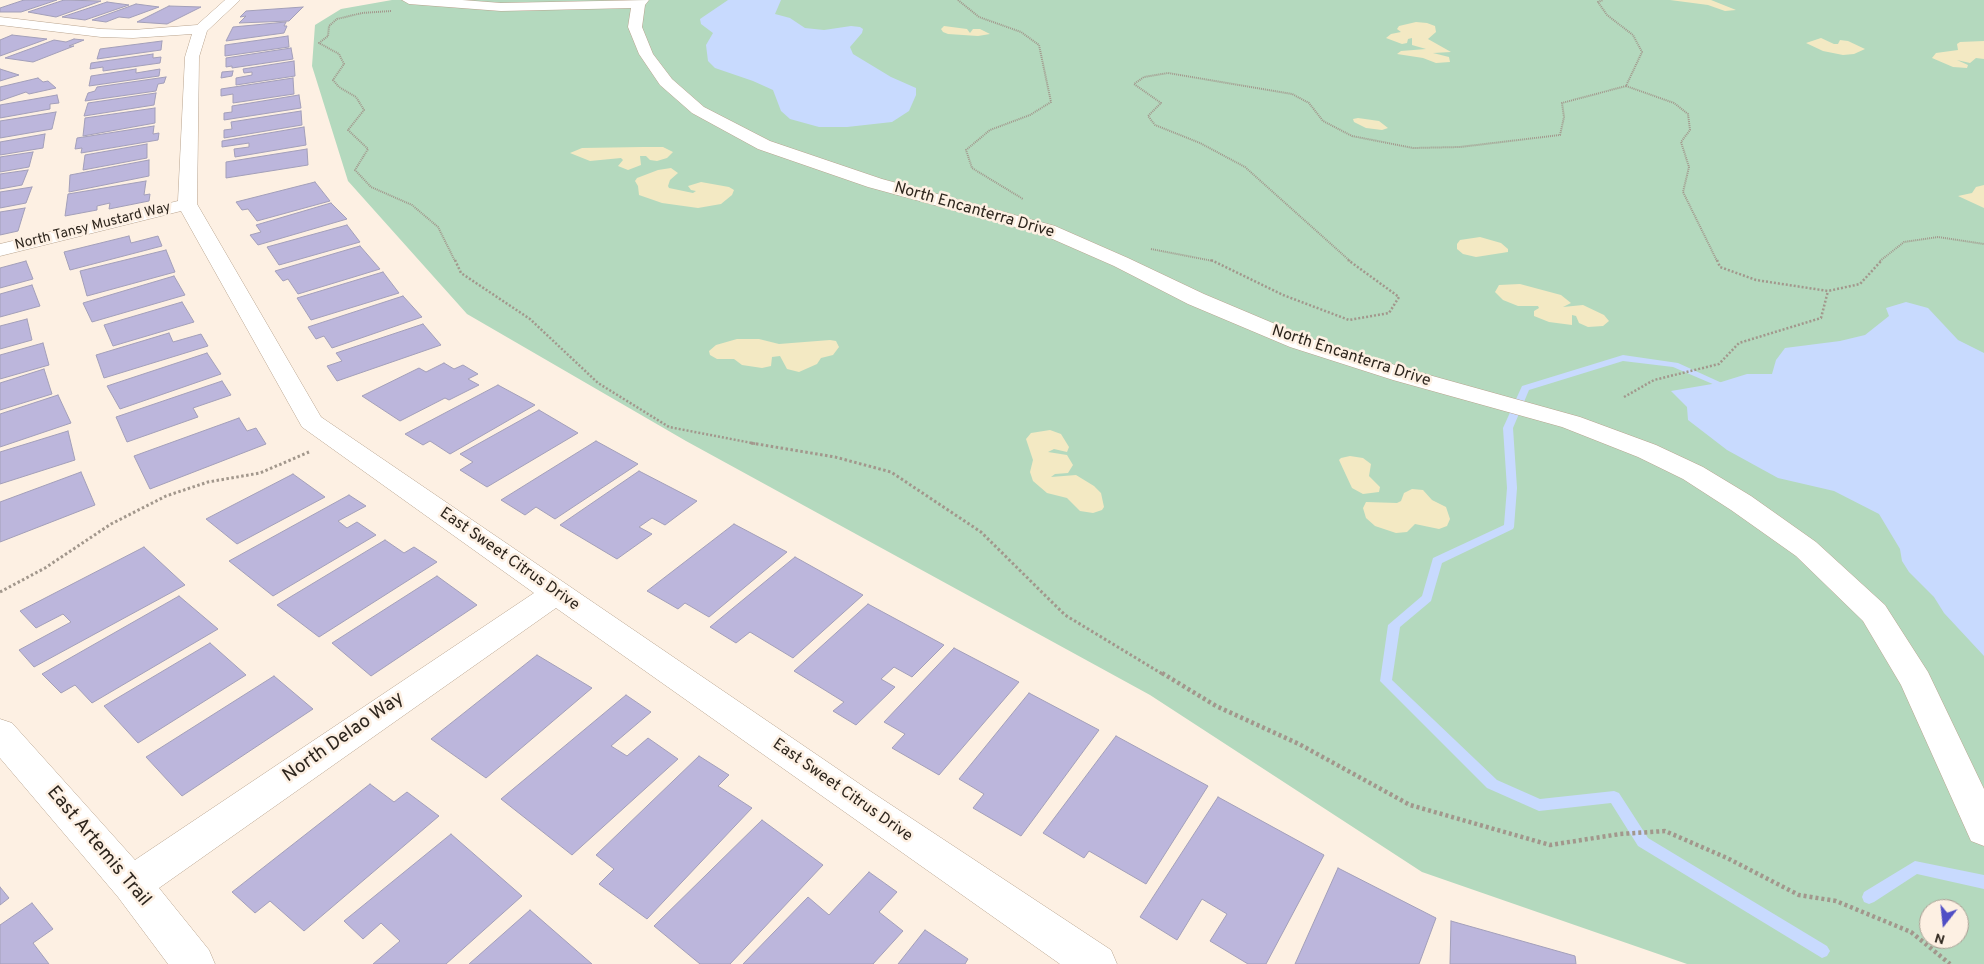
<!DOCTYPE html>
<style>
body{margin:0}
#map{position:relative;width:1984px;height:964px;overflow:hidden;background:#fdf0e3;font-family:Overpass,sans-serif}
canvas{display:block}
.north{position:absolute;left:1919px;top:899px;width:50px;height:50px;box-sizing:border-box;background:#fdf0e3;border:1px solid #aa9f94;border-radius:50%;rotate:196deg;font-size:14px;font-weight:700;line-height:20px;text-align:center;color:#2d251d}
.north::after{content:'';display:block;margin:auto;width:18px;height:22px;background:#504ec5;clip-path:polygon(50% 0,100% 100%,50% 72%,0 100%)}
</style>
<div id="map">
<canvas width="1984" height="964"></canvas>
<div class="north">N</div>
</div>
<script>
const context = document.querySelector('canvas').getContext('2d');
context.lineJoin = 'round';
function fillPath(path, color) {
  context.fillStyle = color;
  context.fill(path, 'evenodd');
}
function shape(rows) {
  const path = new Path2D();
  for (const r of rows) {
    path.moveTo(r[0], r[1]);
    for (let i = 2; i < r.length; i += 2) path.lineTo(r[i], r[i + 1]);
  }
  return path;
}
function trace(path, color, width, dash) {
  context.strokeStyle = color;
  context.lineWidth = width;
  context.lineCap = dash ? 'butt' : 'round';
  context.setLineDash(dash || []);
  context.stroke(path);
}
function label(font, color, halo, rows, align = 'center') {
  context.font = font + ' Overpass,sans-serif';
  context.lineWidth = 5;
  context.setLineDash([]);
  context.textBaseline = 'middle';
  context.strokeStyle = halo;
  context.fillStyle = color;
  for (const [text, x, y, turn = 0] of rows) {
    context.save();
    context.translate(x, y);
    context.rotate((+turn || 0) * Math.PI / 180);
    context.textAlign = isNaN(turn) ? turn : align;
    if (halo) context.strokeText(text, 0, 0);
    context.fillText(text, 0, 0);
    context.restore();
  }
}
fillPath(shape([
 [392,0,1984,0,1984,964,1687,964,1422,872,1150,695,686,441,467,314,348,181,312,66,315,25,341,9],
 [1929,909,1959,909,1959,939,1929,939]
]), '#b4d9be');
fillPath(shape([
 [1670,0,1711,0,1736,10,1725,11,1708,5],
 [1416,22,1427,23,1435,26,1436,32,1428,39,1451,52,1433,53,1449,57,1450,62,1436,63,1423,58,1397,54,1401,51,1426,49,1412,45,1412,38,1408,39,1407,43,1402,44,1386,38,1391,34,1401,32,1397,29,1399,26],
 [944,26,967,29,970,33,973,29,980,29,990,34,978,36,948,34,943,32,941,29],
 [1821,38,1834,44,1838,44,1840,40,1848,41,1865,49,1854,54,1843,55,1823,51,1806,43],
 [1984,41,1984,59,1976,58,1970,63,1957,60,1968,65,1967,68,1953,67,1932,58,1936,53,1958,50,1957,44,1960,42],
 [1358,118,1379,121,1388,128,1382,130,1366,128,1354,122,1353,119],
 [643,147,663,147,673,152,667,158,657,161,650,160,646,156,640,156,641,165,628,170,618,166,623,160,621,158,590,161,570,153,582,148],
 [671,168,678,173,670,180,668,186,669,188,693,193,696,191,691,190,688,186,701,182,729,187,734,190,732,195,721,204,698,208,662,203,639,195,638,186,635,181,637,178,658,170],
 [1984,185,1984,208,1958,196,1972,193,1976,187],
 [1480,237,1501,243,1508,249,1508,252,1476,257,1463,254,1457,249,1457,244,1460,240],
 [1520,284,1561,295,1571,303,1563,307,1583,305,1604,315,1609,321,1603,326,1588,327,1579,323,1576,316,1572,315,1572,325,1549,322,1534,316,1534,311,1539,308,1538,306,1518,306,1503,300,1495,292,1499,285],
 [737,339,759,339,779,344,830,340,836,341,839,347,833,355,821,358,817,364,799,372,787,369,780,356,772,357,771,366,762,368,742,365,734,359,717,359,710,355,709,351,716,345],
 [1050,430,1061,434,1069,447,1067,452,1054,449,1048,452,1067,455,1073,465,1068,473,1055,474,1051,477,1076,475,1094,486,1101,493,1104,507,1102,510,1093,513,1080,511,1067,498,1047,493,1033,481,1030,472,1033,460,1026,439,1031,433],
 [1350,456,1363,458,1371,464,1369,476,1380,487,1379,492,1363,494,1352,488,1339,460,1341,458],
 [1412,489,1423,490,1432,500,1446,507,1450,519,1447,526,1439,529,1415,524,1407,532,1396,533,1375,526,1366,518,1363,508,1366,502,1397,503,1401,501,1404,493]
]), '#f3e9c3');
fillPath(shape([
 [728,0,781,0,775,14,790,18,805,28,824,30,851,26,860,27,863,29,862,33,850,47,853,54,891,77,916,88,916,95,909,111,892,122,847,127,819,127,790,119,781,111,773,90,753,81,715,68,708,61,706,45,713,33,701,24,700,19],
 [1906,302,1928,308,1958,340,1984,353,1984,656,1944,613,1934,597,1909,572,1902,561,1900,549,1879,514,1834,491,1778,478,1727,450,1688,420,1687,407,1671,391,1718,383,1747,374,1772,374,1776,360,1785,348,1840,341,1865,335,1889,316,1886,308]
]), '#c8dafe');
fillPath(shape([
 [1623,355,1678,363,1722,383,1721,385,1715,385,1673,367,1623,361,1529,390,1513,428,1517,488,1514,527,1513,529,1442,563,1431,601,1400,627,1392,680,1497,780,1540,799,1614,791,1619,793,1648,838,1827,946,1830,951,1827,956,1822,958,1638,846,1611,803,1539,811,1487,788,1380,681,1388,625,1422,596,1433,558,1504,525,1507,488,1503,428,1522,386,1623,355],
 [1915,861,1984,875,1984,889,1917,874,1874,902,1869,904,1864,902,1862,897,1864,892,1915,861]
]), '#c8dafe');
const building = shape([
 [24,0,57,0,21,12,0,12,0,8,24,0],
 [64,0,101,1,56,17,28,12,64,0],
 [107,2,129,5,85,20,62,17,107,2],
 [136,4,159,7,129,18,119,17,106,22,92,20,136,4],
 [169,6,201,7,167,24,137,22,169,6],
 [303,7,289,21,239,23,246,16,240,17,246,11,303,7],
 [286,22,284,26,287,26,284,33,226,41,233,27,286,22],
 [12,35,47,39,0,56,0,40,12,35],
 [288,36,289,47,225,56,225,45,288,36],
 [74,39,84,40,69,46,74,46,33,62,5,58,54,40,66,42,74,39],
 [162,41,161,50,97,59,100,49,162,41],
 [291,48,293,59,232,68,232,66,226,67,226,58,291,48],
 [153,54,153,58,161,57,160,63,103,71,103,67,90,69,91,63,153,54],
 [294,61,295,76,236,85,236,78,252,75,252,72,244,73,243,69,294,61],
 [0,69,19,75,0,81,0,69],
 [136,69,136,73,160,69,159,76,89,86,91,76,136,69],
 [233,71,232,76,221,78,222,72,233,71],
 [166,77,164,83,158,84,156,91,85,101,88,93,95,91,97,87,166,77],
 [38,78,43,82,48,81,56,88,29,94,26,92,0,101,0,87,38,78],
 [293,78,294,94,233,103,233,94,221,96,221,89,293,78],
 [156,93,154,105,84,116,88,103,156,93],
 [57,95,59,103,50,104,50,109,0,118,0,105,57,95],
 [299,95,301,108,224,120,224,113,232,112,232,106,299,95],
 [155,108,155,123,83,136,85,118,155,108],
 [301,111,302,125,224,138,224,130,232,129,231,122,301,111],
 [56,112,52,129,0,138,0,121,56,112],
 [154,126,153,134,159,133,158,140,81,153,82,148,75,149,77,138,154,126],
 [304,127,306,145,235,157,234,149,249,147,249,143,222,147,222,141,304,127],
 [45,134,43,148,0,155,0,142,45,134],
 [147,144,147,158,83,170,85,155,147,144],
 [307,149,308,165,226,178,226,162,307,149],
 [33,152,29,167,0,172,0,157,33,152],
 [149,160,149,176,69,192,70,175,149,160],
 [28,170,22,185,0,189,0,174,28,170],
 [146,181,144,195,150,194,149,201,109,209,110,203,97,206,97,210,65,216,68,194,146,181],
 [315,182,330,201,257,221,248,209,242,210,236,202,315,182],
 [32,187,26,203,0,208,0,192,32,187],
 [331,203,347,219,258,245,250,235,261,232,256,225,331,203],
 [25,208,18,231,0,235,0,212,25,208],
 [347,225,360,242,279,265,267,247,347,225],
 [129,236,131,243,158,236,162,246,70,270,64,252,129,236],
 [360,246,380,269,298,294,288,279,283,281,275,271,360,246],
 [166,250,175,272,87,296,80,271,166,250],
 [26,261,33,279,0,288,0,268,26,261],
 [383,272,399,293,311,320,297,298,383,272],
 [174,276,185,295,92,322,83,303,174,276],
 [32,285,40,306,0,317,0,294,32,285],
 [403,296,422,317,332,348,324,336,316,339,308,327,403,296],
 [182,302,194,322,113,346,104,325,182,302],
 [27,319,32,340,0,349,0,326,27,319],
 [423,324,441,345,337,381,327,366,342,361,336,353,423,324],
 [169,333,173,342,201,334,208,346,104,378,96,355,169,333],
 [43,343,49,365,0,379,0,355,43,343],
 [207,353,221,374,120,409,107,386,207,353],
 [444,363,454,369,463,365,478,374,468,379,479,385,449,400,445,398,400,421,362,396,419,368,426,372,444,363],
 [44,369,52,394,0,410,0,383,44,369],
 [222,381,231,395,193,408,198,417,127,442,116,417,222,381],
 [498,385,535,405,450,454,430,441,423,445,405,434,498,385],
 [58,395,71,423,0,447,0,414,58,395],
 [539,410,578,433,487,487,460,470,473,462,460,454,539,410],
 [239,418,247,431,256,428,266,444,150,489,134,456,239,418],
 [68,431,75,460,0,484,0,452,68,431],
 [596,441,638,464,555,519,536,507,525,515,501,500,596,441],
 [639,471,697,501,665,525,652,518,639,527,652,534,617,559,560,525,639,471],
 [81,472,95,505,0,542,0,502,81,472],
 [293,474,325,497,237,544,206,519,293,474],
 [349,495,366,506,338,521,347,528,357,522,376,535,273,596,229,561,349,495],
 [734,524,787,552,709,617,685,603,678,609,647,591,734,524],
 [385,540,404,553,414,547,437,562,319,637,277,605,385,540],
 [144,547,185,585,34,667,19,650,71,622,63,614,36,628,20,611,144,547],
 [795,557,863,595,793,658,750,632,736,643,710,627,795,557],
 [437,576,477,605,371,676,332,643,437,576],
 [179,596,218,629,92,703,75,685,61,693,42,674,179,596],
 [868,604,944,645,912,677,894,667,881,679,895,687,856,725,833,711,844,702,794,671,868,604],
 [210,643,246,675,138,743,104,706,210,643],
 [954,648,1019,682,939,775,892,748,905,734,884,722,954,648],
 [537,655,592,688,486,778,431,739,537,655],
 [274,676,313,709,182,796,146,757,274,676],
 [1029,693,1099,730,1021,836,973,808,984,794,959,779,1029,693],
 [626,695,651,712,611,746,627,756,648,738,678,759,572,855,501,799,626,695],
 [1116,736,1208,786,1146,884,1089,851,1084,858,1043,833,1116,736],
 [699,756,729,775,718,786,752,808,647,919,599,884,614,869,596,855,699,756],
 [370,784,394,802,407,792,439,816,304,931,270,901,255,913,232,892,370,784],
 [1218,797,1324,855,1266,964,1248,964,1210,941,1227,914,1202,899,1177,940,1140,917,1218,797],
 [762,820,823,865,730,964,700,964,654,926,762,820],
 [451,834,522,896,446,964,373,964,400,941,381,923,363,939,344,921,451,834],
 [1338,868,1436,918,1419,964,1295,964,1338,868],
 [869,872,897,892,879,912,903,931,873,964,743,964,808,897,829,915,869,872],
 [0,887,9,898,0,905,0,887],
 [32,903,53,929,33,943,49,964,0,964,0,925,32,903],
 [530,910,592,964,469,964,530,910],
 [1451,921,1575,956,1576,964,1450,964,1451,921],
 [925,930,968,959,965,964,898,964,925,930]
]);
fillPath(building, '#bcb6dc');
trace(building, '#a39fb9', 1);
const minor = shape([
 [225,0,240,0,207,31,199,57,197,204,321,417,870,791,1111,950,1117,964,1060,964,556,608,159,888,209,950,215,964,168,964,118,897,0,758,0,719,12,723,135,860,534,593,302,427,181,211,0,256,0,244,178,201,185,57,192,34,133,38,101,37,0,25,0,17,101,29,133,30,197,25,225,0],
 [402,0,462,0,501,3,649,0,645,5,642,27,653,54,672,79,704,107,770,141,882,179,1055,226,1128,258,1204,294,1306,337,1411,370,1580,417,1656,445,1703,467,1751,496,1816,542,1885,605,1928,672,1984,789,1984,846,1971,841,1901,685,1863,621,1796,556,1731,510,1683,479,1638,457,1562,427,1393,380,1290,347,1188,304,1114,266,1041,234,868,187,758,149,692,113,660,85,639,54,628,27,631,8,501,11,409,4,402,0]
]);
trace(minor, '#b9a48f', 1);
trace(shape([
 [958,0,979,17,1021,32,1039,45,1051,102,1030,115,990,130,966,150,972,168,1023,199],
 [391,11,362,13,337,19,329,26,328,36,319,43,339,54,344,64,333,80,339,87,356,97,364,110,348,130,368,149,355,170,371,187,412,205,438,227,455,261],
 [1626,86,1674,103,1688,114,1690,130,1681,142,1689,167,1683,192,1717,261],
 [1151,249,1213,261],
 [1350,261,1245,167,1200,143,1155,125,1148,116,1161,103,1134,84,1144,77,1168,73,1292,94,1309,103,1323,121,1352,136,1413,148,1460,147,1560,135,1564,117,1562,103,1626,86,1642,52,1633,35,1607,15,1598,2,1603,0],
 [1880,261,1904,242,1938,237,1984,244]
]), '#a2978c', 2, [1, 1]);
trace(shape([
 [455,260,461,273,530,319,598,383,669,427,757,444],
 [1211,260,1283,295,1349,320,1389,313,1399,297,1348,260],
 [1717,260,1720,267,1756,280,1828,291,1860,284,1882,260],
 [1624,397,1654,380,1719,364,1739,343,1821,318,1828,291]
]), '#a2978c', 2.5, [2, 2]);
trace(shape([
 [751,443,835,457,891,472,981,532,1065,615,1164,675],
 [0,592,45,568,111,524,166,496,208,482,260,473,309,452]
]), '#a2978c', 3, [2.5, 2.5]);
trace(shape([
 [1162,673,1216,706,1299,744,1410,805,1550,845,1620,834,1665,831,1727,858,1799,895,1836,901,1911,932,1950,964]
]), '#a2978c', 4.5, [3, 3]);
fillPath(minor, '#fff');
label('14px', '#2d251d', '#fdf0e3', [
 ["North Tansy Mustard Way",93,227,-14]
]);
label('16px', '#2d251d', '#fdf0e3', [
 ["North Encanterra Drive",974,211,16],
 ["North Encanterra Drive",1351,357,18],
 ["East Sweet Citrus Drive",509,560,35],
 ["East Sweet Citrus Drive",842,791,35]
]);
label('19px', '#2d251d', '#fdf0e3', [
 ["North Delao Way",344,738,-35],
 ["East Artemis Trail",98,847,50]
]);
</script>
